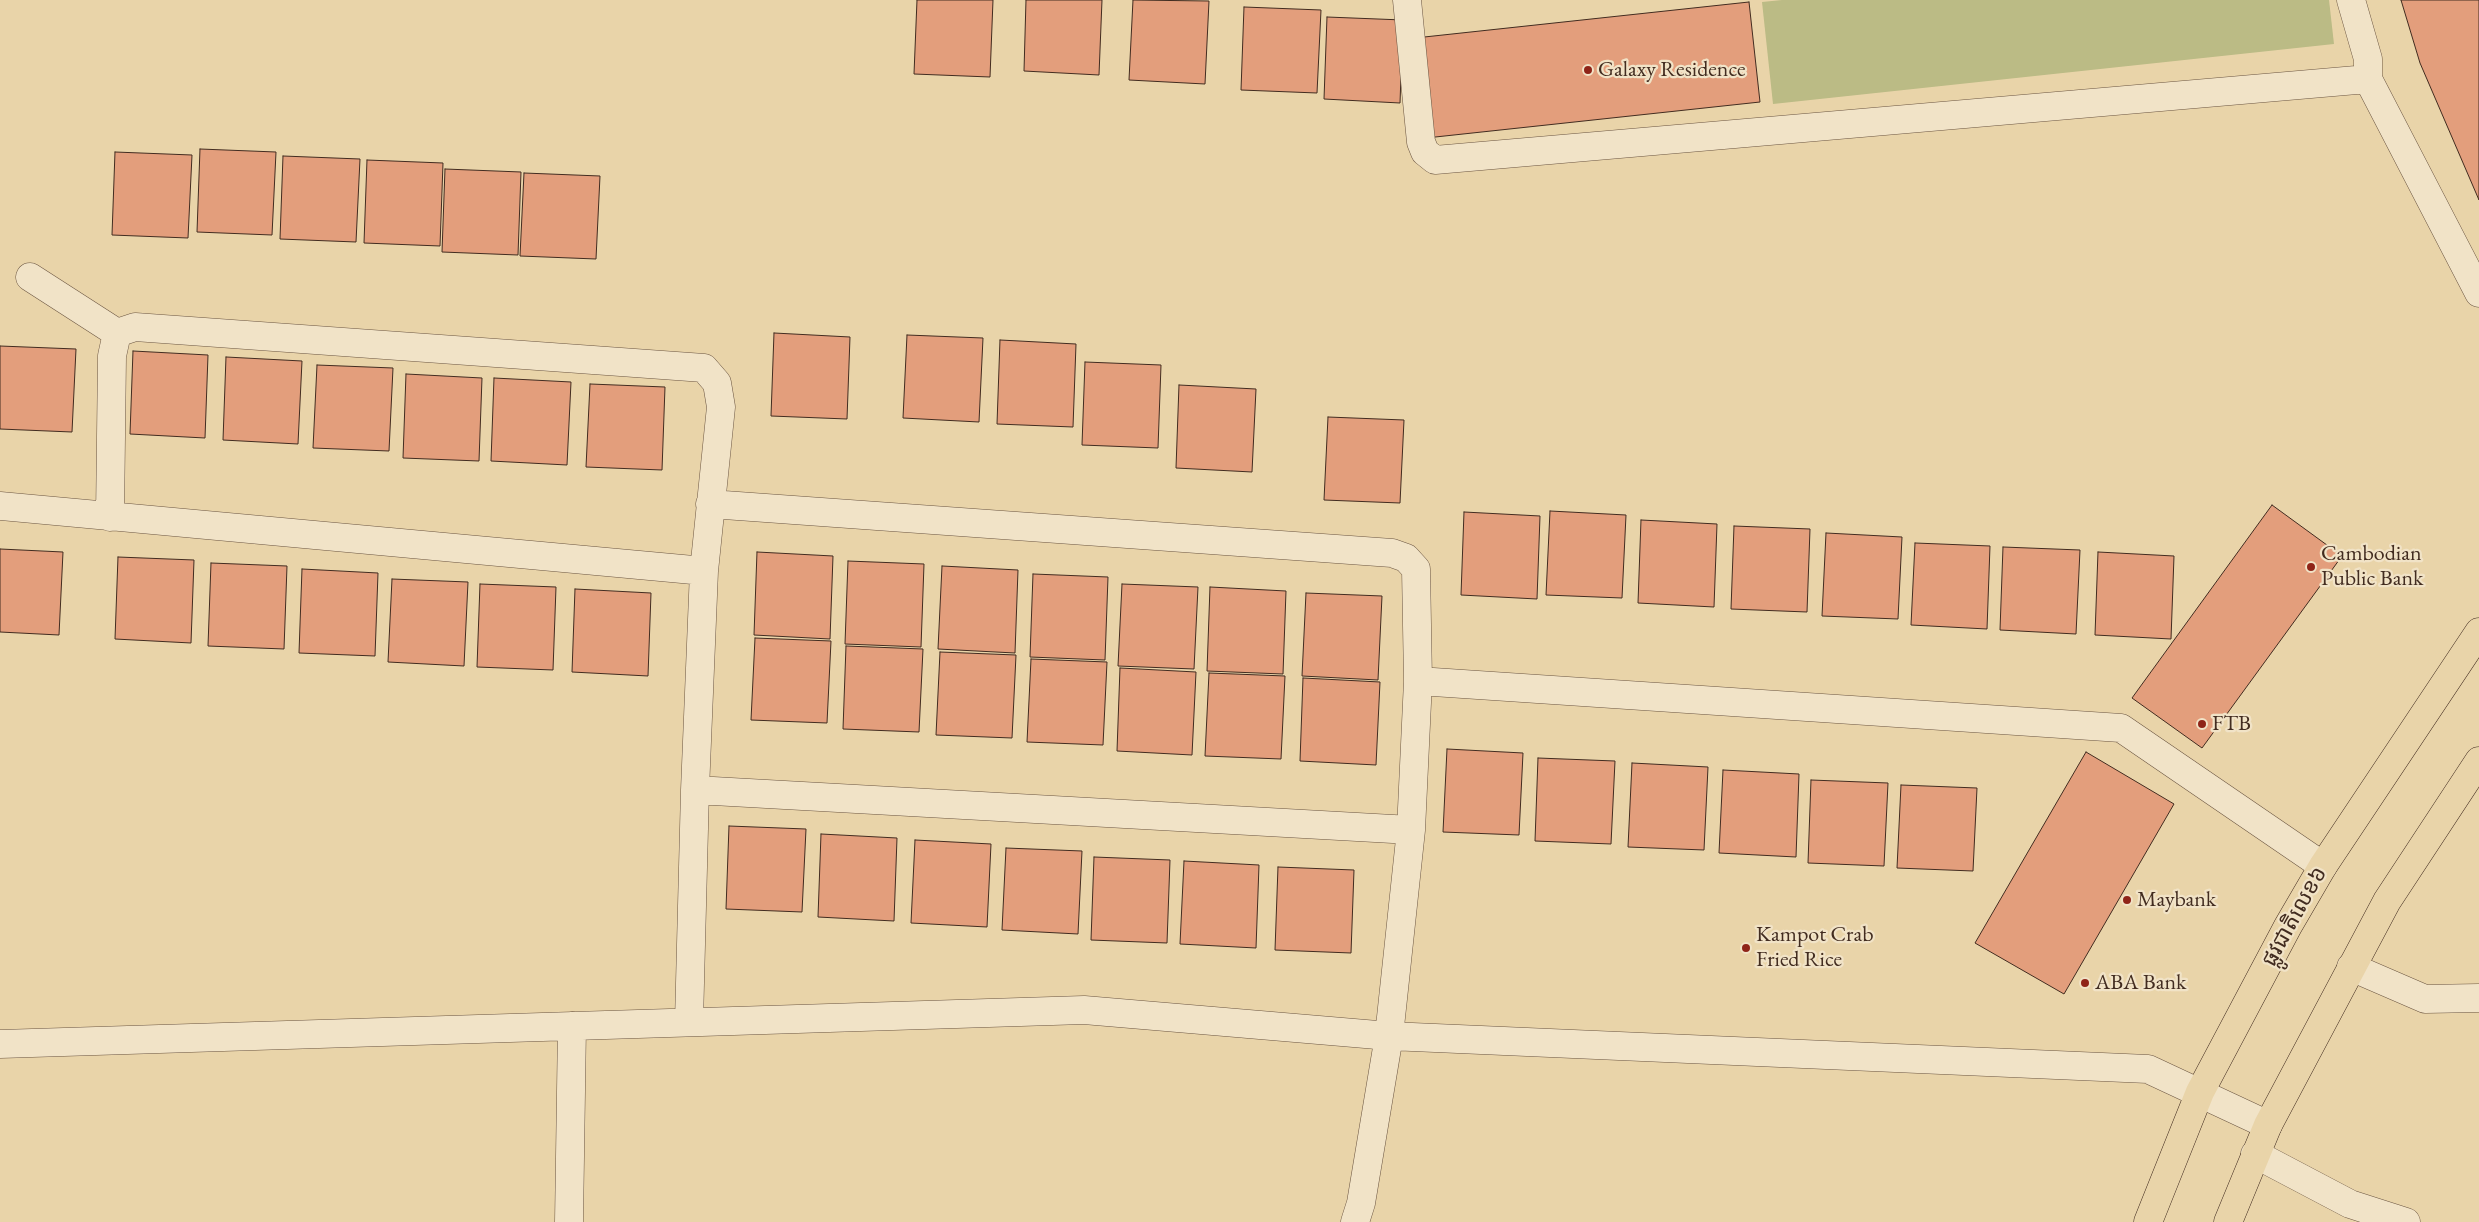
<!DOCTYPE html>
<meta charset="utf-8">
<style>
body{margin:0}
canvas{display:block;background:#e9d4a9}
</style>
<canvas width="2479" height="1222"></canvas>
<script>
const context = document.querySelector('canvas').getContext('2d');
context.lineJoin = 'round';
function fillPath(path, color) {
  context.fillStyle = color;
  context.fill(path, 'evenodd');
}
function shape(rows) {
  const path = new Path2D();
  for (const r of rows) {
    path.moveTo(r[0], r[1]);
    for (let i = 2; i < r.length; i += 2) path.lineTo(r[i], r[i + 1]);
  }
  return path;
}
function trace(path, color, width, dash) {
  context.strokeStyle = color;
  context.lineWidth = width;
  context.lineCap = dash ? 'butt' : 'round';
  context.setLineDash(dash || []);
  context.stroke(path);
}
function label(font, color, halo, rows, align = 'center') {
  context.font = font + ' "EB Garamond","Noto Sans Khmer",serif';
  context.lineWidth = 4.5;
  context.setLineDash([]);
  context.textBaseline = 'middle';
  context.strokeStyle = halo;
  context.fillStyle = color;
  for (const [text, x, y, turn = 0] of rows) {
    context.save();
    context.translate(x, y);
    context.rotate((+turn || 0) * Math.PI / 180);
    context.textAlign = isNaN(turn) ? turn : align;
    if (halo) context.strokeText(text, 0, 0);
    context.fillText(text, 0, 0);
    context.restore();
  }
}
fillPath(shape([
 [1782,0,2329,0,2334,44,1773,104,1762,2]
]), '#bbbb85');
const building = shape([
 [917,0,993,0,990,77,914,74,917,0],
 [1026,0,1102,0,1099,75,1024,71,1026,0],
 [1133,0,1209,1,1205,84,1129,80,1133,0],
 [2401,0,2479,0,2479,200,2420,63,2401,0],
 [1749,2,1760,102,1426,138,1415,38,1749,2],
 [1244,7,1321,10,1317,93,1241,90,1244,7],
 [1327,17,1403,20,1400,103,1324,99,1327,17],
 [200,149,276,152,272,235,197,232,200,149],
 [115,152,192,155,188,238,112,235,115,152],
 [283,156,360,159,356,242,280,239,283,156],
 [367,160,443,163,440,246,364,243,367,160],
 [445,169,521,172,518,255,442,252,445,169],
 [524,173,600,176,596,259,520,256,524,173],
 [774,333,850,337,847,419,771,416,774,333],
 [907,335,983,338,979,422,903,418,907,335],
 [1000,340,1076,344,1073,427,997,424,1000,340],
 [0,346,76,349,72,432,0,429,0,346],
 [133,351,208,355,205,438,130,434,133,351],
 [226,357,302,361,298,444,223,440,226,357],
 [1085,362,1161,365,1158,448,1082,445,1085,362],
 [317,365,393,368,389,451,313,448,317,365],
 [406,374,482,378,479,461,403,458,406,374],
 [494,378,571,382,567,465,491,461,494,378],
 [590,384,665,387,662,470,586,467,590,384],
 [1179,385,1256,389,1252,472,1176,468,1179,385],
 [1328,417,1404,420,1400,503,1324,500,1328,417],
 [2272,505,2342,556,2202,748,2132,698,2272,505],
 [1550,511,1626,515,1622,598,1546,595,1550,511],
 [1464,512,1540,516,1537,599,1461,595,1464,512],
 [1641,520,1717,524,1714,607,1638,603,1641,520],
 [1734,526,1810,529,1807,612,1731,609,1734,526],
 [1826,533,1902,537,1898,619,1822,616,1826,533],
 [1915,543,1990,546,1987,629,1911,625,1915,543],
 [2003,547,2080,550,2076,634,2000,630,2003,547],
 [0,549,63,552,59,635,0,632,0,549],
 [757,552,833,556,830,639,754,635,757,552],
 [2098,552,2174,556,2171,639,2095,635,2098,552],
 [118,557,194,560,191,643,115,639,118,557],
 [848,561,924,564,921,647,845,644,848,561],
 [211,563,287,566,284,649,208,646,211,563],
 [942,566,1018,570,1015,653,938,649,942,566],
 [302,569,378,573,375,656,299,653,302,569],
 [1033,574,1108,577,1105,660,1030,657,1033,574],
 [392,579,468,582,464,666,388,662,392,579],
 [480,584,556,587,553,670,477,667,480,584],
 [1122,584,1198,587,1194,669,1118,666,1122,584],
 [1210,587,1286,591,1283,674,1207,671,1210,587],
 [575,589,651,593,648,676,572,672,575,589],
 [1306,593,1382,596,1378,680,1302,676,1306,593],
 [755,638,831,641,827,723,751,720,755,638],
 [846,646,923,649,919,732,843,729,846,646],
 [940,652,1016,655,1012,738,936,735,940,652],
 [1031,659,1107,662,1103,745,1027,742,1031,659],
 [1120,668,1196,672,1192,755,1117,751,1120,668],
 [1209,673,1285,676,1281,759,1205,756,1209,673],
 [1303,678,1380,682,1376,765,1300,761,1303,678],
 [1447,749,1523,753,1519,835,1443,832,1447,749],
 [2086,752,2174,804,2064,994,1975,943,2086,752],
 [1538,758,1615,761,1611,844,1535,841,1538,758],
 [1632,763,1708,767,1704,850,1628,847,1632,763],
 [1723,770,1799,774,1796,857,1719,853,1723,770],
 [1811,780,1888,783,1884,866,1808,863,1811,780],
 [1901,785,1977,788,1973,871,1897,868,1901,785],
 [729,826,806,829,802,912,726,909,729,826],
 [821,834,897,838,894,921,818,917,821,834],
 [915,840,991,844,987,927,911,923,915,840],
 [1006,848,1082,851,1078,934,1002,930,1006,848],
 [1094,857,1170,860,1167,943,1091,940,1094,857],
 [1184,861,1259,865,1256,948,1180,944,1184,861],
 [1278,867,1354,870,1351,953,1275,950,1278,867]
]);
fillPath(building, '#e39e7c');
trace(building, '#422c20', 1);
const minor = shape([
 [1407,0,1421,142,1425,152,1435,160,2368,79,2479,293],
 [2351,0,2368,59,2368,79],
 [30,277,117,333],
 [710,504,1392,553,1406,558,1416,569,1418,681,1411,830,1389,1036,1361,1203,1355,1222],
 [0,506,704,571],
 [110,517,112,356,117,333,135,327,704,368,717,383,721,407,704,571,695,790,689,1022],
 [1418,681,2121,728,2323,866],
 [695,790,1411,830],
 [2351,967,2425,999,2479,998],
 [0,1044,1084,1010,1389,1036,2148,1069,2268,1125],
 [2255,1154,2350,1204,2406,1222],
 [569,1222,572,1026]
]);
const highway = shape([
 [2148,1222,2200,1092,2288,926,2323,866,2479,632],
 [2228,1222,2268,1125,2387,901,2479,761]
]);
trace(minor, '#6c5642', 29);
trace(highway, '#422c20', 29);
trace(minor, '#f1e3c7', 28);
trace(highway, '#e9d4a9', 28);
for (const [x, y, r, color] of [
 [1588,70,5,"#8f2418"],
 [2311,567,5,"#8f2418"],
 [2202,724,5,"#8f2418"],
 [2127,900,5,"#8f2418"],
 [1746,948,5,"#8f2418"],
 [2085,983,5,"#8f2418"]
]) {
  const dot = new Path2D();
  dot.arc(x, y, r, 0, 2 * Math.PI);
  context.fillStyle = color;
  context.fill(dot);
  trace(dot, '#f1e3c7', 2);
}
label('22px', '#422c20', '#f1e3c7', [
 ["Galaxy Residence",1598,70],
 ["Cambodian",2321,554],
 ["Public Bank",2321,579],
 ["FTB",2212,724],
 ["Maybank",2137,900],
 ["Kampot Crab",1756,935],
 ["Fried Rice",1756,960],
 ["ABA Bank",2095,983]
], 'left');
label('22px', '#422c20', '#f1e3c7', [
 ["ផ្លូវជាតិលេខ៦",2295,917,-61]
]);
</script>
